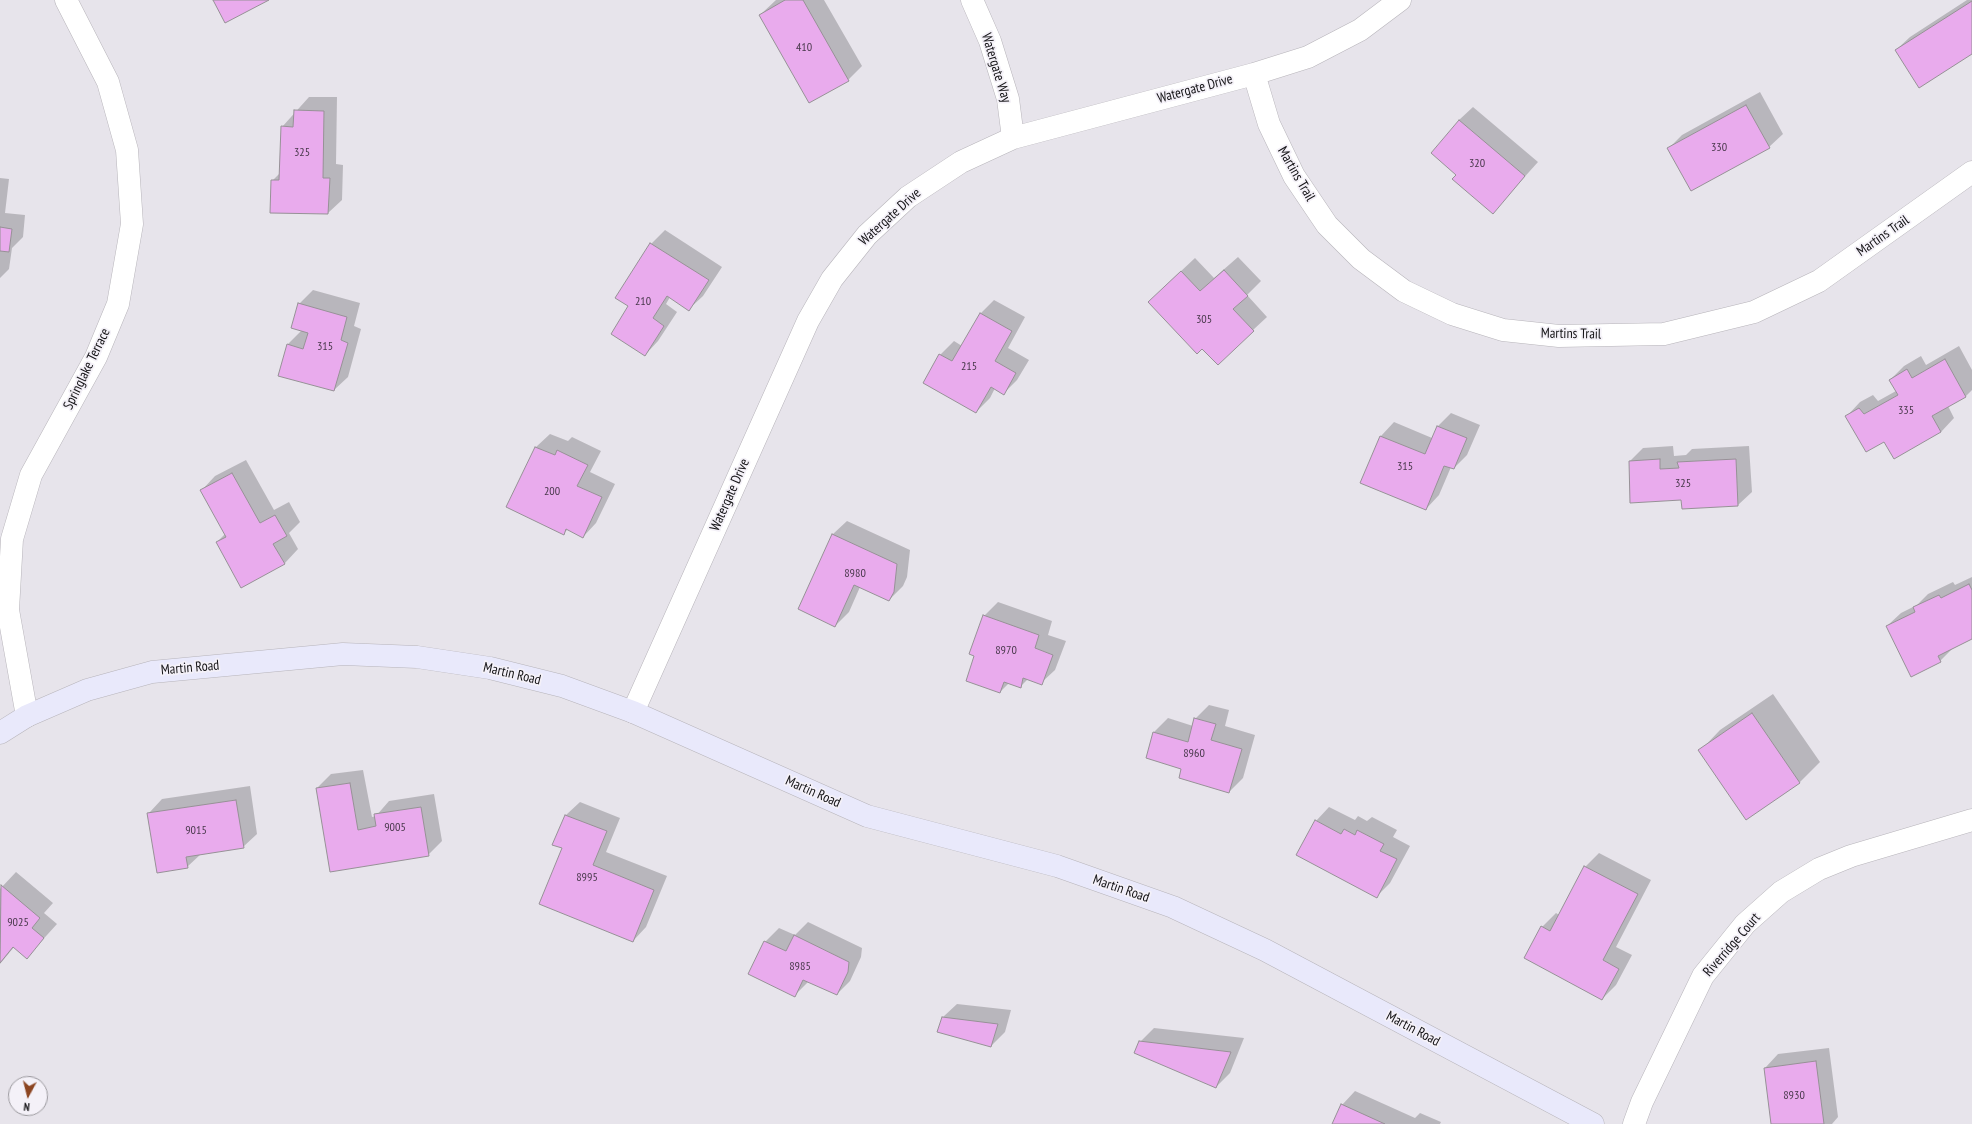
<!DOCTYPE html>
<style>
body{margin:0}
#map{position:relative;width:1972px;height:1124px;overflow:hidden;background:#e7e4eb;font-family:"PT Sans Narrow",sans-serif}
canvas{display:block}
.north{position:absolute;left:8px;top:1076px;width:40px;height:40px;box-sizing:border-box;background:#f4f1f8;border:1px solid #9a989d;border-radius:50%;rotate:187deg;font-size:11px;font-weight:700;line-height:16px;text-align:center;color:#131215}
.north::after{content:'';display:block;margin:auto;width:14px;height:18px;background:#8c4521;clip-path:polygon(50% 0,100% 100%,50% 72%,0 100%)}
</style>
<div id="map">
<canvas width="1972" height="1124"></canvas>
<div class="north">N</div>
</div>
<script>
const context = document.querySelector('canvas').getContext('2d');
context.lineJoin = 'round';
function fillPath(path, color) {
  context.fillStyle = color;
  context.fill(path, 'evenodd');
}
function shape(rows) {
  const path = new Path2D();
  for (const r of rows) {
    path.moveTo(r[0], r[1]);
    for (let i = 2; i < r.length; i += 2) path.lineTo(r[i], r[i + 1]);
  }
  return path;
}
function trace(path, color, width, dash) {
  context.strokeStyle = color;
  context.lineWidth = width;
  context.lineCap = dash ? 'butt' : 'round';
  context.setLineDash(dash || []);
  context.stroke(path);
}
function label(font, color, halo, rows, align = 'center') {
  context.font = font + ' "PT Sans Narrow",sans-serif';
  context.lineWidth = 3.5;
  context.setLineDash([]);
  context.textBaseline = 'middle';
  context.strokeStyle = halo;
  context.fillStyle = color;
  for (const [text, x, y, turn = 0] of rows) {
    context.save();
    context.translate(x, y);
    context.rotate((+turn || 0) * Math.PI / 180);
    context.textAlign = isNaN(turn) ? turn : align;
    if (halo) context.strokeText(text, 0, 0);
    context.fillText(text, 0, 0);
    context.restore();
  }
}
fillPath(shape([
 [776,0,824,0,862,66,848,80,760,15],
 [1967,0,1972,0,1972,53,1896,50,1910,37],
 [1760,92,1783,134,1769,147,1669,148,1682,135],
 [309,97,337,97,336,164,343,165,342,200,328,213,272,181,281,172,282,127],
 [1473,107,1538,162,1493,212,1458,175,1459,120],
 [0,178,9,179,5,213,25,215,23,237,12,248,9,269,0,278],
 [665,230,722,267,703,296,689,309,670,297,666,304,677,312,658,341,645,355,630,306,651,244],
 [1238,257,1261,281,1247,295,1267,317,1253,330,1163,288,1195,258,1214,278],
 [313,290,360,303,354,326,361,329,348,377,334,390,287,345,302,330,299,304],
 [994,300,1025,317,1008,348,1029,360,1017,380,1004,393,995,388,990,398,976,412,940,355,954,341,962,346,980,314],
 [1959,346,1972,370,1972,390,1966,396,1948,406,1954,418,1941,432,1884,440,1847,416,1860,402,1873,395,1878,401,1896,391,1890,380,1904,366,1921,356,1926,365],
 [1451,413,1480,425,1467,455,1454,468,1451,467,1439,495,1426,509,1361,482,1381,436,1394,422,1432,438,1438,426],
 [550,434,568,441,572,437,601,451,590,472,615,484,596,523,583,537,568,529,563,534,508,507,536,447],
 [1673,446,1674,456,1686,455,1692,449,1749,446,1752,492,1738,505,1682,499,1630,461,1643,448],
 [246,460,274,510,289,502,300,522,289,533,298,549,285,563,242,587,217,542,225,534,202,490,215,476],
 [847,521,910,550,907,577,903,586,889,600,860,587,849,612,835,626,799,609,833,534],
 [1972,577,1972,638,1954,647,1940,661,1887,626,1901,613,1917,605,1928,594,1953,582,1955,585],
 [998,602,1052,621,1048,635,1066,641,1055,670,1041,683,1028,679,1020,687,1009,683,1000,692,976,656,984,616],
 [1773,694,1820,762,1800,782,1747,818,1700,751,1720,730],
 [1209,705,1229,710,1225,726,1255,735,1243,778,1229,792,1182,768,1147,758,1154,732,1168,718,1193,726,1195,719],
 [363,770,372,817,376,816,389,801,434,794,442,841,428,855,330,870,317,788,331,774],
 [250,786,257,834,243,847,201,854,187,867,149,813,162,799],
 [580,802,620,818,606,852,667,876,646,927,633,941,563,848,554,844,566,815],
 [1329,807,1355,820,1358,816,1367,821,1372,817,1397,830,1393,837,1410,846,1390,883,1376,897,1316,821],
 [1599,853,1651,880,1616,947,1632,955,1616,985,1602,999,1542,927,1556,913,1559,915,1585,867],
 [16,872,53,903,44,913,57,924,27,957,14,947,0,964,0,889],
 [808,922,862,948,861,957,850,981,837,994,809,981,795,995,765,942,779,928,795,935],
 [957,1004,1011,1010,1005,1032,991,1046,943,1017],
 [1154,1028,1244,1038,1230,1073,1216,1087,1140,1042],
 [1829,1048,1838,1117,1832,1124,1772,1124,1765,1068,1778,1054],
 [1355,1091,1415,1118,1420,1113,1441,1122,1440,1124,1333,1124,1342,1105]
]), '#0003');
const building = shape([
 [213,0,269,0,225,23,213,0],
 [785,0,803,0,849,81,809,103,759,15,785,0],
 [1972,1,1972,54,1919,88,1895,50,1972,1],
 [1746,105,1770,148,1691,191,1667,148,1746,105],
 [294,110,324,111,323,178,330,178,328,214,270,213,271,180,279,180,281,126,293,127,294,110],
 [1459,120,1525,176,1493,214,1452,179,1456,175,1431,153,1459,120],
 [0,227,12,229,9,252,0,251,0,227],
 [650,243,709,280,689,311,667,296,653,318,664,326,645,356,611,334,628,306,615,298,650,243],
 [1224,270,1248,296,1233,309,1254,331,1218,365,1202,349,1197,354,1148,302,1181,271,1200,291,1224,270],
 [298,303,347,317,341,340,348,343,334,391,278,376,287,344,303,349,308,333,291,328,298,303],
 [980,313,1012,331,995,361,1016,373,1004,395,991,387,976,413,923,383,939,354,952,361,980,313],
 [1945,359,1966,397,1932,416,1941,432,1894,459,1884,442,1866,452,1845,416,1859,408,1864,414,1898,395,1889,380,1907,369,1912,378,1945,359],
 [1437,426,1467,438,1454,469,1444,466,1426,510,1360,483,1380,436,1425,454,1437,426],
 [535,447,555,455,557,450,588,465,577,486,602,497,583,538,566,529,564,535,506,507,535,447],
 [1660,459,1660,469,1679,468,1677,462,1736,459,1738,506,1682,509,1681,500,1630,503,1629,461,1660,459],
 [232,473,260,523,275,515,287,536,273,544,285,564,241,588,216,542,226,537,200,490,232,473],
 [832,534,897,564,894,592,889,601,854,585,835,627,798,609,832,534],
 [1969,584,1972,590,1972,639,1938,656,1941,662,1911,677,1886,626,1915,612,1913,607,1939,595,1941,598,1969,584],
 [983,615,1039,635,1035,648,1053,655,1042,685,1023,678,1021,688,1004,682,1000,693,966,681,974,656,969,654,983,615],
 [1752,713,1800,783,1746,820,1698,750,1752,713],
 [1194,718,1216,724,1211,740,1242,749,1229,793,1179,778,1181,769,1146,758,1153,732,1188,742,1194,718],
 [350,783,358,830,376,826,374,814,421,807,429,856,330,872,316,788,350,783],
 [236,800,244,848,186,857,188,868,157,873,147,813,236,800],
 [565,815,607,831,593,865,654,890,633,942,539,904,562,848,552,845,565,815],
 [1315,820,1341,834,1344,829,1355,835,1357,830,1384,844,1380,851,1397,859,1377,898,1296,855,1315,820],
 [1584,866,1638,894,1603,960,1619,969,1602,1000,1524,958,1541,926,1550,931,1584,866],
 [1,885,40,918,32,928,44,938,27,959,13,947,0,963,1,885],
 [794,935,849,962,848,972,837,995,803,980,795,997,748,974,764,941,786,951,794,935],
 [942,1017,998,1024,991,1047,937,1032,942,1017],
 [1139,1041,1231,1052,1216,1088,1134,1053,1139,1041],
 [1816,1061,1824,1124,1771,1124,1764,1068,1816,1061],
 [1341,1104,1385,1124,1332,1124,1341,1104]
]);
fillPath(building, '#e9abed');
trace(building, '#969196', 1);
const street = shape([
 [972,0,990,41,1008,99,1013,138],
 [1254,74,1269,124,1294,176,1327,225,1361,259,1404,291,1452,314,1503,330,1559,336,1664,334,1754,312,1819,281,1972,172],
 [633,712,808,321,832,279,867,235,908,197,961,162,1013,138,1254,74,1308,57,1360,30,1400,0],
 [27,716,8,610,12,539,31,475,96,357,118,304,132,224,127,150,108,82,66,0],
 [1634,1124,1642,1102,1703,976,1745,924,1781,892,1819,869,1851,856,1972,820]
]);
const secondary = shape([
 [0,733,27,716,87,690,152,672,343,654,417,657,490,668,562,686,633,712,867,816,1057,866,1173,907,1265,950,1593,1124]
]);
trace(street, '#b7b4ba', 23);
trace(secondary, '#b7b4ba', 23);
trace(street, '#fff', 22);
trace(secondary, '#e9e9fb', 22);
label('12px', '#48384b', null, [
 ["410",804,48],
 ["330",1719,148],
 ["325",302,153],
 ["320",1477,164],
 ["210",643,302],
 ["305",1204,320],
 ["315",325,347],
 ["215",969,367],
 ["335",1906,411],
 ["315",1405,467],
 ["325",1683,484],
 ["200",552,492],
 ["8980",855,574],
 ["8970",1006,651],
 ["8960",1194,754],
 ["9005",395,828],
 ["9015",196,831],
 ["8995",587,878],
 ["9025",18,923],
 ["8985",800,967],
 ["8930",1794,1096]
]);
label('14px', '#131215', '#f4f1f8', [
 ["Watergate Way",996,68,73],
 ["Watergate Drive",1195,89,-15],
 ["Martins Trail",1296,174,60],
 ["Watergate Drive",890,217,-42],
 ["Martins Trail",1883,236,-35],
 ["Martins Trail",1571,334,1],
 ["Springlake Terrace",87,369,-64],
 ["Watergate Drive",730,495,-66],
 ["Martin Road",190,668,-5],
 ["Martin Road",512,674,13],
 ["Martin Road",813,792,24],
 ["Martin Road",1121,889,19],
 ["Riverridge Court",1732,945,-49],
 ["Martin Road",1413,1029,28]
]);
</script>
